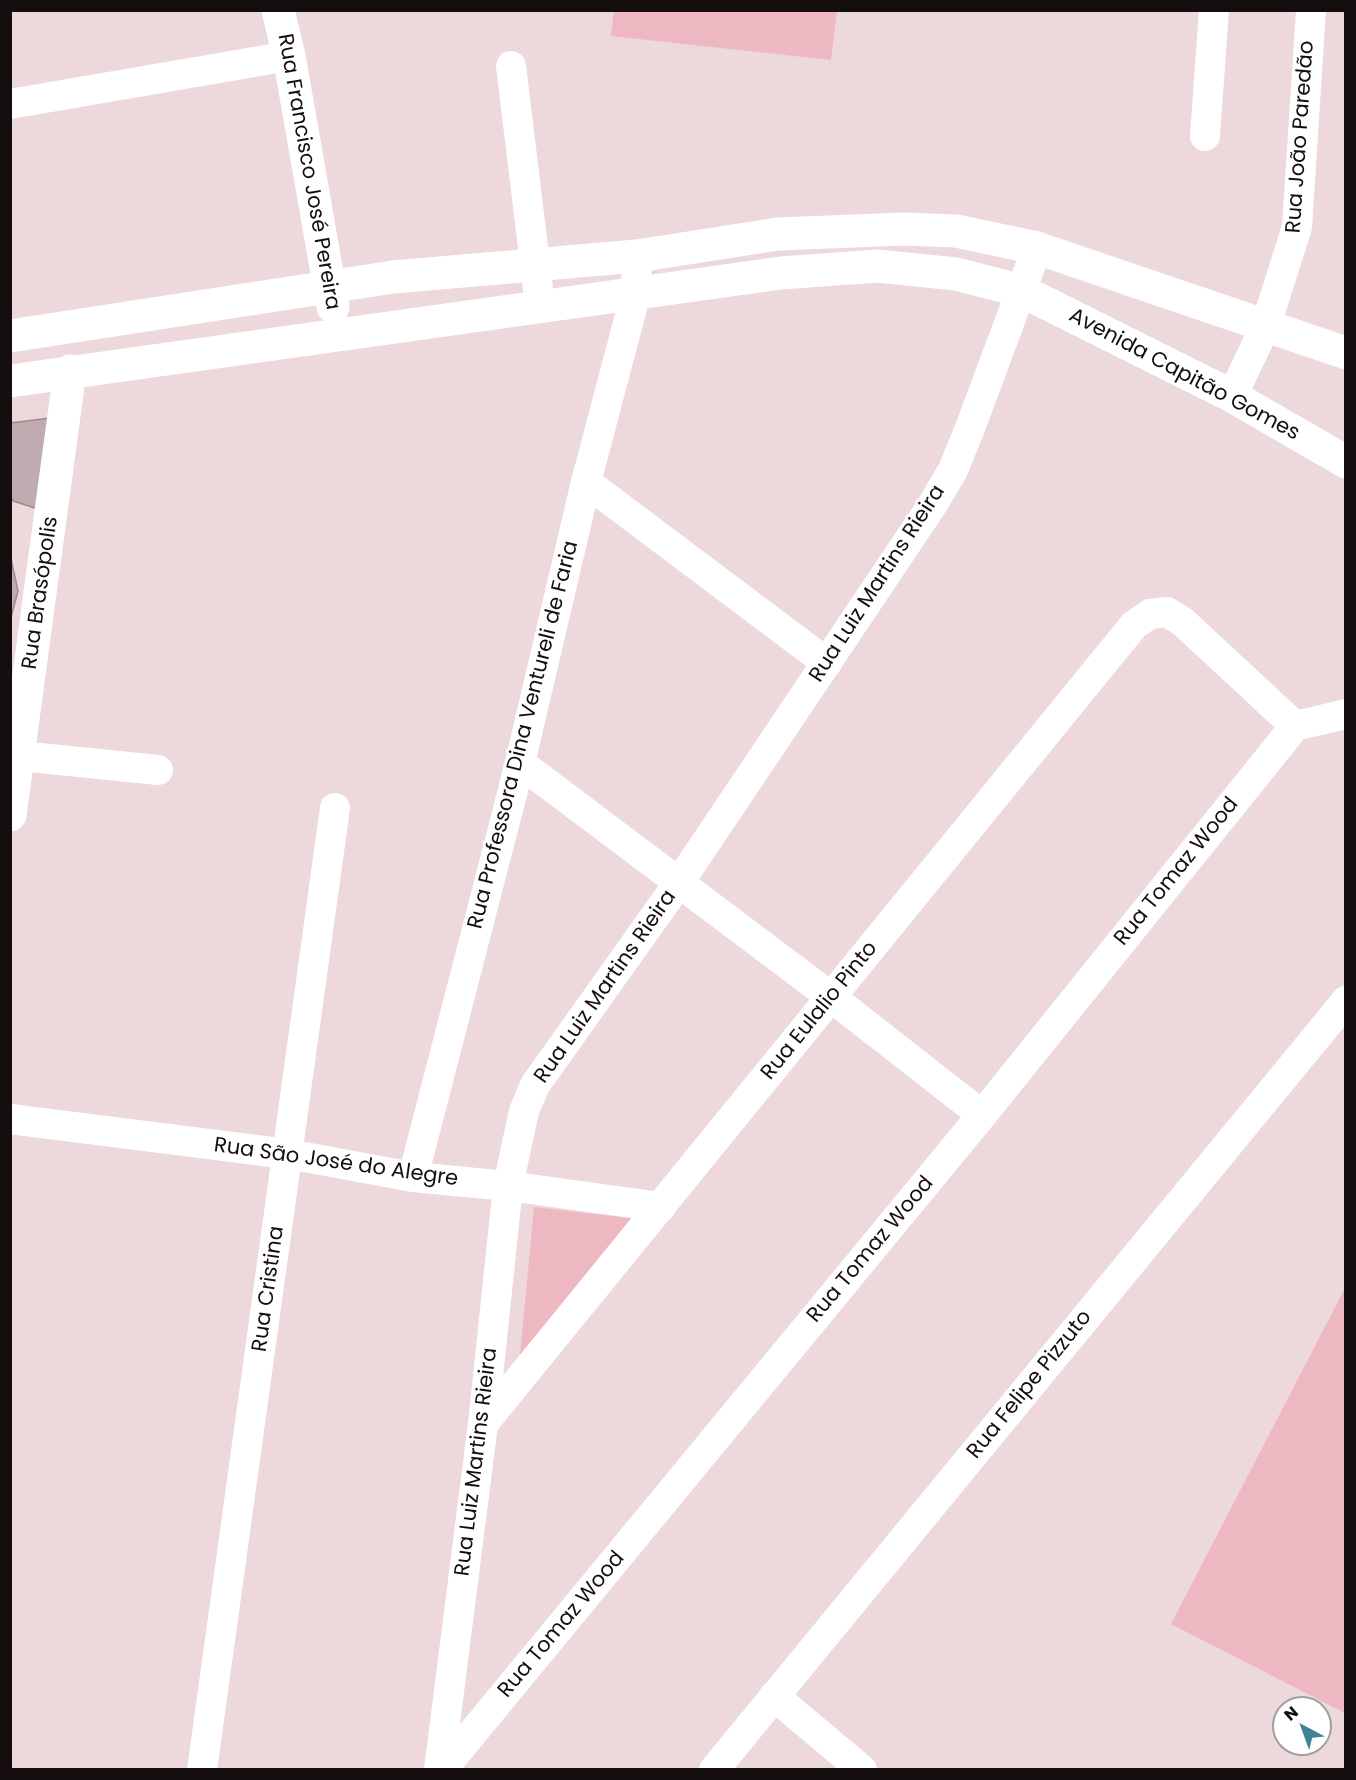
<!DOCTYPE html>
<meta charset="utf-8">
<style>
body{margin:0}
#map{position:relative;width:1356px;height:1780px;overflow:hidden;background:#edd8dc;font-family:Poppins,sans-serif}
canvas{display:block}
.frame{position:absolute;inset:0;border:12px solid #150e0f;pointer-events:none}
.north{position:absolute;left:1272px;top:1696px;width:60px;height:60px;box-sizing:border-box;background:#fff;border:2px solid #a19f9f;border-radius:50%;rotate:319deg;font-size:16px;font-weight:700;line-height:24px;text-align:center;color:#150e0f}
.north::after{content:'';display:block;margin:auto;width:21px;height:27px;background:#408393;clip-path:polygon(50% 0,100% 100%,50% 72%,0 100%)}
</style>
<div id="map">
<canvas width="1356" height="1780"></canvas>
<div class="frame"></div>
<div class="north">N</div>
</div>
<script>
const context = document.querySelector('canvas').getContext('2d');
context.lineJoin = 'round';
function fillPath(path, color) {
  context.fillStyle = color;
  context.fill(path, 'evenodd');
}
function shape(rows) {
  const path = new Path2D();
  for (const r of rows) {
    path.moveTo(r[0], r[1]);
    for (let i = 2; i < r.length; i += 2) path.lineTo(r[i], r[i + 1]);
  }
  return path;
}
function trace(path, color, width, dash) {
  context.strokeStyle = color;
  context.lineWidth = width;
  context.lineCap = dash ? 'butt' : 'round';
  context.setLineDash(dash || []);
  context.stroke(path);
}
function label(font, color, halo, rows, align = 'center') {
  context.font = font + ' Poppins,sans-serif';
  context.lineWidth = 6;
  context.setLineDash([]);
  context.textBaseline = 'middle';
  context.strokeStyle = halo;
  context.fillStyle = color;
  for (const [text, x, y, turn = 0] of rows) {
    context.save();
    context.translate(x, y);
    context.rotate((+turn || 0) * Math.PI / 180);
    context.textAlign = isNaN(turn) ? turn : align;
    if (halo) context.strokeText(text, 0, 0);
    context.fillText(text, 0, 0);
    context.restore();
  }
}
fillPath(shape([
 [614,11,614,10,837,11,831,60,611,36],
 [534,1207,638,1219,519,1366],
 [1345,1288,1345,1713,1171,1624]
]), '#eeb8c2');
const building = shape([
 [50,418,41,510,13,501,10,495,10,423,50,418],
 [10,554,18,591,10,621,10,554]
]);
fillPath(building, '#c0acb0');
trace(building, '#9e8b8e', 1.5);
trace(shape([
 [511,66,540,305],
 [10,104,289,56],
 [1205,136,1214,10],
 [1232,396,1266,325,1297,227,1311,10],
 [586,482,827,663],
 [1295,726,1346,714],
 [10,755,158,770],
 [520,763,831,997,982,1115],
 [10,1119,288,1154,413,1177,508,1186,661,1207],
 [413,1177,520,763,586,482,636,293,637,256],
 [483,1424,1134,625,1150,614,1167,612,1183,622,1295,726],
 [774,1696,862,1770],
 [202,1770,335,808],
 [439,1770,483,1424,508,1186,524,1111,535,1085,678,884,931,507,953,470,970,428,1037,248],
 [442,1770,982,1115,1295,726],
 [714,1770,1346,1001]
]), '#fff', 30);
trace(shape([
 [278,10,289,56,333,307],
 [10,336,393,277,637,256,778,234,904,229,956,231,1037,248,1346,353],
 [10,381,781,273,877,266,956,274,1022,291,1232,396,1346,462],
 [10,815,70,371]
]), '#fff', 33);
label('21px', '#150e0f', '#fff', [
 ["Rua João Paredão",1301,137,-86],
 ["Rua Francisco José Pereira",308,172,80],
 ["Avenida Capitão Gomes",1184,375,28],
 ["Rua Luiz Martins Rieira",878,584,-57],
 ["Rua Brasópolis",41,593,-82],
 ["Rua Professora Dina Ventureli de Faria",524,735,-76],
 ["Rua Tomaz Wood",1177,872,-51],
 ["Rua Luiz Martins Rieira",606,987,-55],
 ["Rua Eulalio Pinto",820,1011,-51],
 ["Rua São José do Alegre",336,1163,8],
 ["Rua Tomaz Wood",871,1250,-50],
 ["Rua Cristina",269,1289,-82],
 ["Rua Felipe Pizzuto",1030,1385,-51],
 ["Rua Luiz Martins Rieira",477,1462,-83],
 ["Rua Tomaz Wood",562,1625,-50]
]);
</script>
